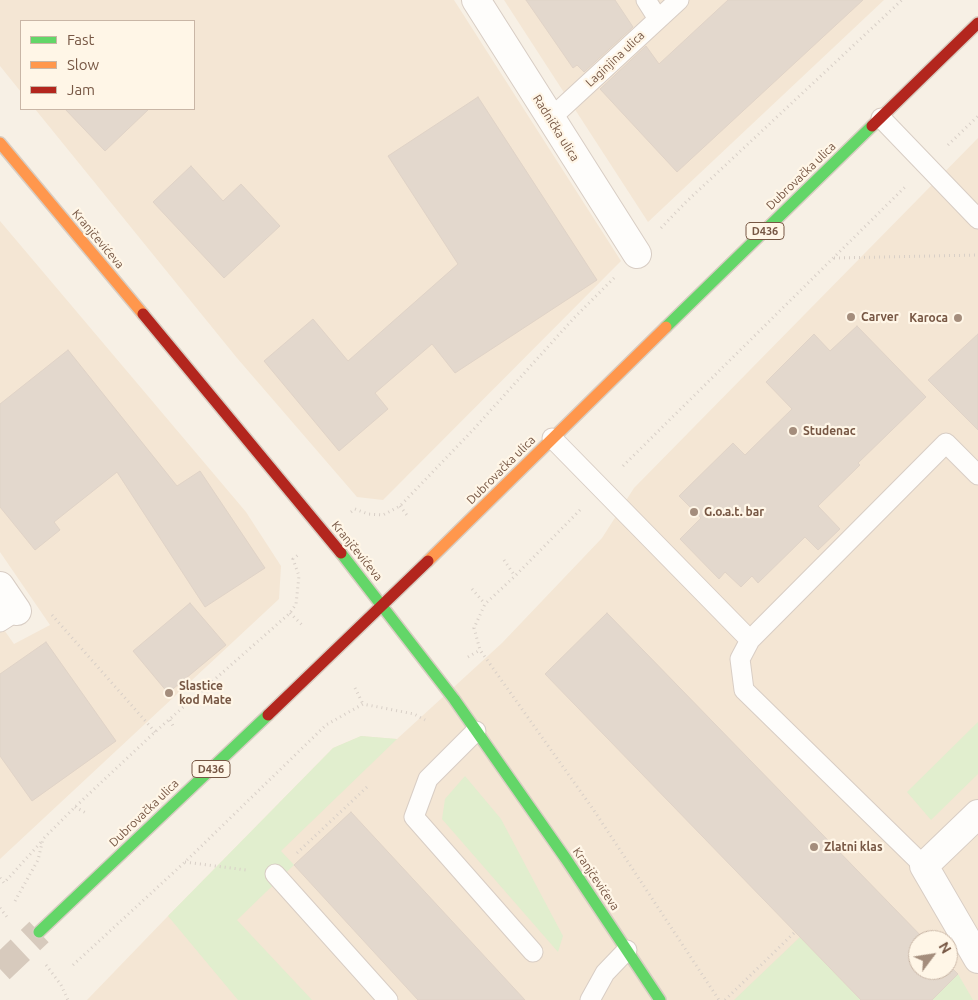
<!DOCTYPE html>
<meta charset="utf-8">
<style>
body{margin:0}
#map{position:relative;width:978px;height:1000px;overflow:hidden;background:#f7f0e5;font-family:Ubuntu,sans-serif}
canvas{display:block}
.legend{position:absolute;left:20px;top:20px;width:175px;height:90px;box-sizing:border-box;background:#fff6e7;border:1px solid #c9b6a6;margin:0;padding:6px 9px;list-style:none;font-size:15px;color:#775744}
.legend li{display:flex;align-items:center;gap:10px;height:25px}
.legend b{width:25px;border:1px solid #c9b6a6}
.north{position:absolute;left:908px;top:930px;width:50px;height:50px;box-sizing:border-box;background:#fff6e7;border:1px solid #c9b6a6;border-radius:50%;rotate:59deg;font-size:14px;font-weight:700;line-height:20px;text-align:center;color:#775744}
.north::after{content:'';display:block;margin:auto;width:18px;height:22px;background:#a48d7c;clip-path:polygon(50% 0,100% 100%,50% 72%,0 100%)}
</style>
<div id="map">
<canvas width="978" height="1000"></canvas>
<ul class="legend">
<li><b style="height:6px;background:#63d668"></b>Fast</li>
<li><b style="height:6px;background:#ff974d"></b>Slow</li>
<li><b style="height:6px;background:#b3261e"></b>Jam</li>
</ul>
<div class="north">N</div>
</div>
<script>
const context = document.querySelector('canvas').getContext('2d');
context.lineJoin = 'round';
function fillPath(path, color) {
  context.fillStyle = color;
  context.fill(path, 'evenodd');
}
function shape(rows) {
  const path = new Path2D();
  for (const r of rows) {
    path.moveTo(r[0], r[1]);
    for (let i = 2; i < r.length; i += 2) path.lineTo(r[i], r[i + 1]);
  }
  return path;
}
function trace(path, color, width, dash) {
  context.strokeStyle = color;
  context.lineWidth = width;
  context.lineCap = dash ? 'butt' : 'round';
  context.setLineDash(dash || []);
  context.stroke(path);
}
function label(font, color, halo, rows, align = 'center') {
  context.font = font + ' Ubuntu,sans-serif';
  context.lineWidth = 4.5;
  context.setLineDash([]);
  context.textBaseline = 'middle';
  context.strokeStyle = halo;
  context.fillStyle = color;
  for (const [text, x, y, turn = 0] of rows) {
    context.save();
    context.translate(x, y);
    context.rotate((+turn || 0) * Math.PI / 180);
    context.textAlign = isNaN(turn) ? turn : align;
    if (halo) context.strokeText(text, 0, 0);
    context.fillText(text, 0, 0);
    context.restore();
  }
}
fillPath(shape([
 [0,0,454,0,621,261,383,500,357,497,237,358,35,109,194,109,194,21,21,21,21,92,0,66],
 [504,0,884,0,648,222],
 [978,138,978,1000,87,1000,168,916,333,748,361,736,397,739,502,643,602,538,634,488],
 [918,940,948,940,948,970,918,970],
 [0,221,246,512,281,566,279,599,0,859,0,624,14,644,50,625,0,552]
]), '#f4e6d4');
fillPath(shape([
 [978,722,978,774,931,820,907,792],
 [361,736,397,739,281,851,294,865,237,920,312,1000,238,1000,168,916,333,748],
 [465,776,501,819,563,936,558,952,442,819,445,799],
 [800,937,861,1000,734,1000],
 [958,974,973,1000,932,1000]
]), '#e1eece');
const building = shape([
 [526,0,615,0,633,27,584,72,577,65,573,68,526,0],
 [728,0,863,0,677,172,600,89,646,46,659,64,728,0],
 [478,97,597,280,455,373,432,344,375,393,388,409,339,451,264,361,313,319,348,361,458,264,388,156,478,97],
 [65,109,149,109,105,151,65,109],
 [191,166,223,201,241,184,280,226,224,278,153,202,191,166],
 [857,326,926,397,858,463,860,465,818,506,840,529,818,550,805,537,758,583,752,576,741,587,725,572,719,579,680,539,701,518,679,496,733,443,745,455,792,409,766,382,814,334,830,351,857,326],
 [978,334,978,430,928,380,978,334],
 [68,350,177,486,200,471,265,568,205,607,117,472,54,522,60,530,35,550,0,507,0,404,68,350],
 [190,603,226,645,168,693,133,651,190,603],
 [607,613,925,940,918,940,918,970,948,970,948,964,958,974,932,1000,861,1000,545,674,607,613],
 [46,642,116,741,32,801,0,756,0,674,46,642],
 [351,812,525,1000,418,1000,294,865,351,812]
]);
fillPath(building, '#e3d8cd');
trace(building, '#e0d3c7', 1);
trace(shape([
 [0,969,39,932]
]), '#d7cabd', 28, [28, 14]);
const lane = shape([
 [646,0,658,19],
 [881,118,978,219],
 [550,119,679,0],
 [552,438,750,640],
 [0,622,17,611],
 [476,731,428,779,414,817,533,952],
 [924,866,744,690,740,659,750,640,946,443,978,475],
 [275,874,388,1000],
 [590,1000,605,973,627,950]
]);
const street = shape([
 [476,0,637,254],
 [0,586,17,611],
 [978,814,924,866,978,959]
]);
const fast = shape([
 [666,327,872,126],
 [341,553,454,699,566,859,660,1000],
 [39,932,268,715]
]);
const slow = shape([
 [0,143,143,314],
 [428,561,666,327]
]);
const jam = shape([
 [872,126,978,23],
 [143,314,341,553],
 [268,715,428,561]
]);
trace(lane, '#d8cdc4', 21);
trace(street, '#d8cdc4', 30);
trace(fast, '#d8cdc2', 14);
trace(slow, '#d8cdc2', 14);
trace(jam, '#d8cdc2', 14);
trace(shape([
 [948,145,978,116],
 [661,228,686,202,902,0],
 [834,258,978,255],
 [623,466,906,186],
 [400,506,409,518],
 [580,510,515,576,485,604,474,628,480,650,593,809,719,1000],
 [351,512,355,509,368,514,383,515,400,506,472,431,573,319,614,278],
 [504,560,515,576],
 [472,589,485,604],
 [290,613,304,627],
 [52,615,155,732],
 [468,657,480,650],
 [355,688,363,704],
 [170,720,174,728],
 [75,807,86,813],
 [297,853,367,787],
 [185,862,246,870],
 [0,878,4,883,43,840],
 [15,901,38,860,43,839,75,807,155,732,290,613,296,604,299,576,293,559,298,555],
 [0,908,7,917],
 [46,965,61,985,68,1000],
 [73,965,185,862,326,725,363,704,414,714,425,720],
 [725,1000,795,932]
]), '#d8cfc7', 3, [1, 4]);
trace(lane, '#fefdfb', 19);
trace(street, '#fefdfb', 28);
trace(fast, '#63d668', 11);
trace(slow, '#ff974d', 11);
trace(jam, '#b3261e', 11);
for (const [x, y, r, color] of [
 [851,317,5,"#a48d7c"],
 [958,318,5,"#a48d7c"],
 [793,431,5,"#a48d7c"],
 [694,512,5,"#a48d7c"],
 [169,693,5,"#a48d7c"],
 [814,847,5,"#a48d7c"]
]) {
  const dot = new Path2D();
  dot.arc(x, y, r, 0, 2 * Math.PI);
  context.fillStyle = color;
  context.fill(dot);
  trace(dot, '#fff6e7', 2);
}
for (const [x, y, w] of [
 [765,231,38],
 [211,769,38]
]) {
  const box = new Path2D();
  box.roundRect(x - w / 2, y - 8.5, w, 17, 4);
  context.fillStyle = '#fff6e7';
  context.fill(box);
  trace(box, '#775744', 1);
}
label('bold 11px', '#775744', null, [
 ["D436",765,231],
 ["D436",211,769]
]);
label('12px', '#775744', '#fff6e7', [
 ["Laginjina ulica",615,59,-43],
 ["Radnička ulica",556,128,58],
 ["Dubrovačka ulica",801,176,-44],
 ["Kranjčevićeva",98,239,50],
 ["Dubrovačka ulica",501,470,-45],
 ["Kranjčevićeva",357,551,51],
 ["Dubrovačka ulica",144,813,-44],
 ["Kranjčevićeva",596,879,56]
]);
label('bold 12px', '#775744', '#fff6e7', [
 ["Carver",861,317],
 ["Karoca",948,318,"right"],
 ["Studenac",803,431],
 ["G.o.a.t. bar",704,512],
 ["Slastice",179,686],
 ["kod Mate",179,700],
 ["Zlatni klas",824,847]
], 'left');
</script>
